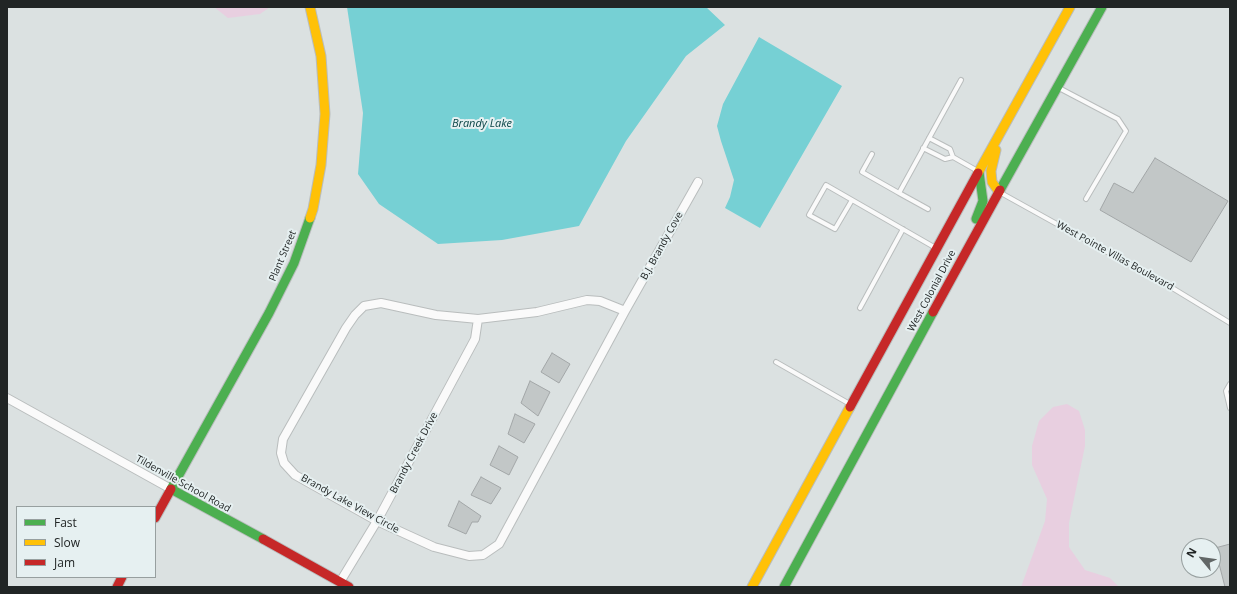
<!DOCTYPE html>
<style>
body{margin:0}
#map{position:relative;width:1237px;height:594px;overflow:hidden;background:#dbe1e1;font-family:"Open Sans",sans-serif}
canvas{display:block}
.frame{position:absolute;inset:0;border:8px solid #212525;pointer-events:none}
.legend{position:absolute;left:16px;top:506px;width:140px;height:72px;box-sizing:border-box;background:#e6f0f1;border:1px solid #979f9f;margin:0;padding:5px 7px;list-style:none;font-size:12px;color:#212525}
.legend li{display:flex;align-items:center;gap:8px;height:20px}
.legend b{width:20px;border:1px solid #979f9f}
.north{position:absolute;left:1181px;top:538px;width:40px;height:40px;box-sizing:border-box;background:#e6f0f1;border:1px solid #979f9f;border-radius:50%;rotate:299deg;font-size:11px;font-weight:700;line-height:16px;text-align:center;color:#212525}
.north::after{content:'';display:block;margin:auto;width:14px;height:18px;background:#626767;clip-path:polygon(50% 0,100% 100%,50% 72%,0 100%)}
</style>
<div id="map">
<canvas width="1237" height="594"></canvas>
<div class="frame"></div>
<ul class="legend">
<li><b style="height:5px;background:#4caf50"></b>Fast</li>
<li><b style="height:5px;background:#ffc107"></b>Slow</li>
<li><b style="height:5px;background:#c62828"></b>Jam</li>
</ul>
<div class="north">N</div>
</div>
<script>
const context = document.querySelector('canvas').getContext('2d');
context.lineJoin = 'round';
function fillPath(path, color) {
  context.fillStyle = color;
  context.fill(path, 'evenodd');
}
function shape(rows) {
  const path = new Path2D();
  for (const r of rows) {
    path.moveTo(r[0], r[1]);
    for (let i = 2; i < r.length; i += 2) path.lineTo(r[i], r[i + 1]);
  }
  return path;
}
function trace(path, color, width, dash) {
  context.strokeStyle = color;
  context.lineWidth = width;
  context.lineCap = dash ? 'butt' : 'round';
  context.setLineDash(dash || []);
  context.stroke(path);
}
function label(font, color, halo, rows, align = 'center') {
  context.font = font + ' "Open Sans",sans-serif';
  context.lineWidth = 4;
  context.setLineDash([]);
  context.textBaseline = 'middle';
  context.strokeStyle = halo;
  context.fillStyle = color;
  for (const [text, x, y, turn = 0] of rows) {
    context.save();
    context.translate(x, y);
    context.rotate((+turn || 0) * Math.PI / 180);
    context.textAlign = isNaN(turn) ? turn : align;
    if (halo) context.strokeText(text, 0, 0);
    context.fillText(text, 0, 0);
    context.restore();
  }
}
fillPath(shape([
 [214,7,270,7,260,14,228,18],
 [1067,404,1079,411,1085,430,1085,446,1069,523,1069,547,1085,570,1110,578,1119,587,1021,587,1045,521,1047,499,1032,465,1032,446,1039,421,1053,407]
]), '#e8cfe0');
fillPath(shape([
 [347,7,706,7,725,25,686,56,626,141,579,226,502,240,438,244,379,204,358,174,363,113],
 [759,37,842,86,760,228,725,208,730,197,734,180,721,141,717,126,723,104]
]), '#76d0d4');
const building = shape([
 [1155,158,1228,201,1191,262,1100,210,1114,183,1133,193,1155,158],
 [552,353,570,364,559,383,541,372,552,353],
 [530,381,550,392,538,416,521,403,530,381],
 [515,414,535,424,524,443,508,434,515,414],
 [499,446,518,457,509,475,490,465,499,446],
 [481,477,501,488,491,504,471,495,481,477],
 [459,501,481,516,478,522,472,522,466,534,448,526,459,501],
 [1230,544,1230,587,1225,587,1215,548,1230,544]
]);
fillPath(building, '#c2c7c7');
trace(building, '#a2a6a7', 1);
const lane = shape([
 [1059,88,1118,119,1126,131,1086,199],
 [929,138,950,149,953,157,976,170],
 [923,148,945,159,953,157],
 [872,154,862,172,899,193,961,80],
 [899,193,928,209],
 [1001,193,1174,289,1230,323],
 [852,200,835,229,809,215,826,185,934,247],
 [860,308,903,229],
 [776,362,848,403],
 [1230,384,1226,391,1230,408]
]);
const street = shape([
 [625,311,600,301,587,300,537,312,478,319,436,315,381,303,364,306,355,315,346,328,283,439,281,453,284,463,295,475,377,521,434,547,469,556,483,555,499,544,625,311,698,182],
 [7,398,171,489],
 [340,582,377,521,475,339,478,319]
]);
const fast = shape([
 [1000,190,1102,7],
 [976,219,983,201,979,172],
 [263,539,171,489,269,313,294,263,310,218],
 [784,587,933,312]
]);
const slow = shape([
 [310,7,321,56,325,114,321,165,313,209,310,218],
 [996,150,991,171,992,182,999,192],
 [978,173,1070,7],
 [752,587,850,407]
]);
const jam = shape([
 [933,312,1000,190],
 [850,407,978,173],
 [155,518,171,489],
 [263,539,349,587],
 [117,587,122,577]
]);
trace(lane, '#b9bdbd', 6);
trace(street, '#b9bdbd', 10);
trace(fast, '#b9bdbd', 11);
trace(slow, '#b9bdbd', 11);
trace(jam, '#b9bdbd', 11);
trace(lane, '#fafafa', 4);
trace(street, '#fafafa', 8);
trace(fast, '#4caf50', 9);
trace(slow, '#ffc107', 9);
trace(jam, '#c62828', 9);
label('10px', '#212525', '#e6f0f1', [
 ["B.J. Brandy Cove",662,246,-61],
 ["Plant Street",283,256,-67],
 ["West Pointe Villas Boulevard",1115,256,29],
 ["West Colonial Drive",932,291,-62],
 ["Brandy Creek Drive",414,453,-62],
 ["Tildenville School Road",183,484,29],
 ["Brandy Lake View Circle",350,504,29]
]);
label('italic 11px', '#084345', '#e6f0f1', [
 ["Brandy Lake",482,124]
]);
</script>
